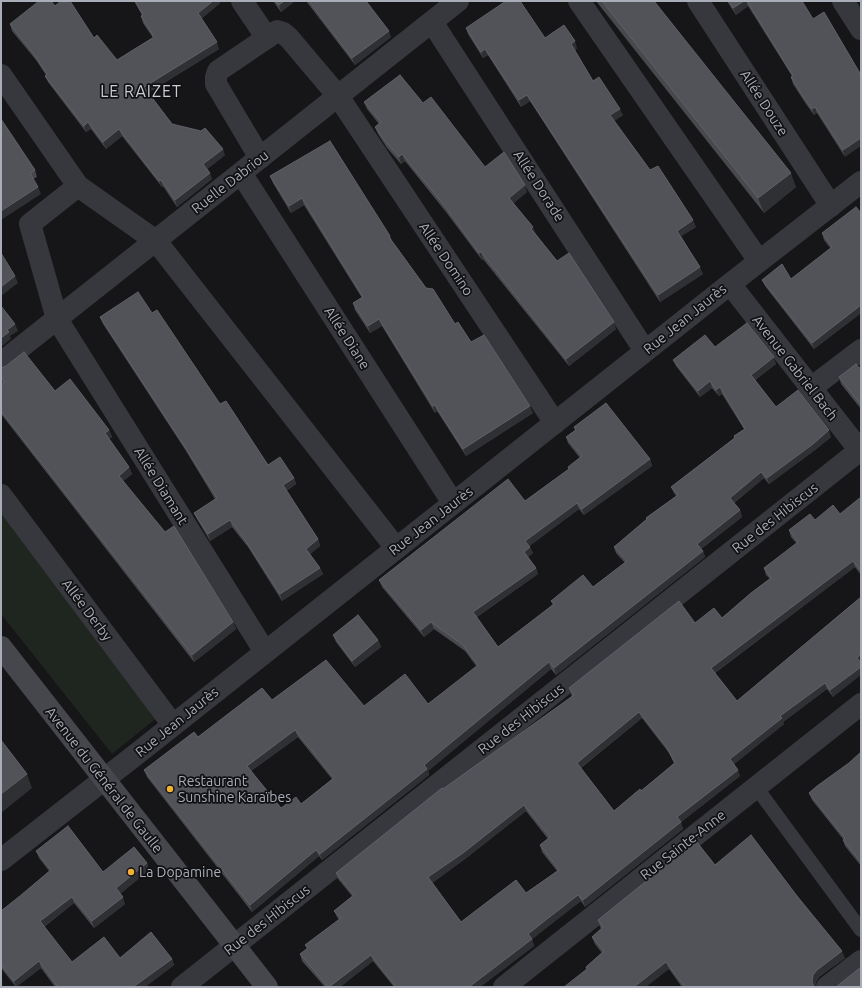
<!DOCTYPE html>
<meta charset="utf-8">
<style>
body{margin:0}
#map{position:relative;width:862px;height:988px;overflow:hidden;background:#161618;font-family:Ubuntu,sans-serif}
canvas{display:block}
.frame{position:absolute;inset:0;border:2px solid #a8adb8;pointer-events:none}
</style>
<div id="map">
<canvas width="862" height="988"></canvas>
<div class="frame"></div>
</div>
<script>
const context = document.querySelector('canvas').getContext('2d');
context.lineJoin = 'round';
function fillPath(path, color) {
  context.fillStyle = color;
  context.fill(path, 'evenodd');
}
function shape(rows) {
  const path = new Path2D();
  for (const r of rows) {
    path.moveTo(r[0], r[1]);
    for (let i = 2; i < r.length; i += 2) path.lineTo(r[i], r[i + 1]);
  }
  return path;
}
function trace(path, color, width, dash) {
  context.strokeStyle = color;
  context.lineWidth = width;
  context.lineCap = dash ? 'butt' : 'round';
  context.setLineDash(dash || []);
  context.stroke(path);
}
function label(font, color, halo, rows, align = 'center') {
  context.font = font + ' Ubuntu,sans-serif';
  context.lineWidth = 3.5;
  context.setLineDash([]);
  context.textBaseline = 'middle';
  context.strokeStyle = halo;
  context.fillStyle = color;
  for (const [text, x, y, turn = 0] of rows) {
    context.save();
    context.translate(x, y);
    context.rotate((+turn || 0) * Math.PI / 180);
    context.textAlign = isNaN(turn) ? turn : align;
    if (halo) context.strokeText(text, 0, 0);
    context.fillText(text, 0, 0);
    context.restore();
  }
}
fillPath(shape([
 [1,509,159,716,112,754,1,614]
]), '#1e261f');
trace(shape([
 [756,787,861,930]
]), '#37383d', 14);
trace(shape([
 [242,1,267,38],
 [579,1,759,261],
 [698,1,831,206],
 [843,1,861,29],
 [432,22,645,351],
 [1,75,78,186,156,241,396,548],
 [260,158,216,84,216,77,218,71,277,31,283,33,289,38,338,96,555,423],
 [241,173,453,503],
 [78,186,30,224,57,319,265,652],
 [730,284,861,452],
 [1,363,458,1],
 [811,388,861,350],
 [1,495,173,725],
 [1,860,143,749,730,284,861,182],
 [182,987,860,450],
 [504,987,861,704],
 [827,987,861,961]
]), '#37383d', 22);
trace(shape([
 [1,647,267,987]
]), '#45474d', 22);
fillPath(shape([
 [134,1,219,1,220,3,201,19,219,49,148,93,172,124,225,155,207,169,212,179,177,207,163,186,162,187,122,136,106,149,91,129,86,132,48,82,45,76,46,75,36,60,12,31,10,24,55,6,94,38,117,60,153,38,143,23,141,16,142,15],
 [273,1,295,1,281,12],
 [306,1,366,1,391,37,355,65],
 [596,1,654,1,796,187,764,213],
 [727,1,802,1,845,157,817,113,814,115,806,104,793,84,791,77,792,76,748,6,736,15],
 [466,28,545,38,577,48,575,50,593,81,623,115,614,121,650,170,696,227,681,236,703,274,660,302,530,101,521,107,488,55,483,58,468,34],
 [364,102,423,103,485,167,527,192,513,203,536,234,557,261,616,329,569,366,483,259,482,260,446,212,405,161,401,164,387,148,378,134,375,127,379,124,367,109],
 [1,119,35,170,37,177,33,179,41,194],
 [270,176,390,236,392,241,426,288,455,324,533,413,466,456,437,411,435,413,382,326,370,333,355,310,353,303,362,298,304,205,291,213,273,183],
 [861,213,861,313,814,349,765,286,762,280,791,279,831,249,824,240,822,233],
 [152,313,220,404,268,465,294,478,296,484,286,491,318,539,320,546,310,554,320,568,323,574,282,601,248,547,232,527,210,541,197,519,194,513,215,499,186,451,103,324,100,317],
 [715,347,776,364,755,380,776,407,831,437,815,450,769,484,764,478,734,503,740,510,742,517,701,549,703,551,705,557,556,675,551,669,428,771,429,775,322,860,319,856,252,912,147,777,144,770,198,737,272,700,364,706,428,704,477,667,465,651,434,629,424,637,382,587,379,580,525,501,569,469,580,458,568,443,566,437,575,430,574,427,650,459,652,466,584,515,579,509,529,546,533,553,528,557,536,568,538,574,477,617,498,647,553,605,551,601,593,587,625,563,616,553,614,547,647,520,646,518,676,496,674,493,671,487,734,438,734,436,744,429,722,394,719,396,712,388,700,397,676,366,673,360],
 [298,737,332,779,301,804,281,808,251,771],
 [861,367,861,409,841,384,839,377,859,368],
 [1,368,55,391,109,430,112,437,109,439,129,467,132,474,123,481,233,622,236,629,194,662,1,414,1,385,3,384,1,382],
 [861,497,861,575,855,567,715,673,737,701,861,597,833,697,827,689,783,722,784,724,734,764,740,776,681,822,683,829,585,907,581,901,549,925,532,939,534,946,480,987,394,987,373,961,340,987,325,987,302,961,300,954,307,949,305,945,339,920,337,917,334,911,352,896,338,879,336,873,443,789,572,697,569,688,695,623,722,618,770,579,766,575,764,568,797,544,791,537,789,530,815,520,840,514],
 [642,718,669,753,674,763,641,791,614,811,581,768],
 [526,811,548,839,540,845,542,852,557,871,526,893,461,922,432,883,465,859],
 [333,635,378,640,381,647,355,667,336,642],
 [861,752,861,866,845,846,843,840,843,839,812,800,809,793,849,763],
 [36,851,103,872,147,863,149,870,120,894,125,904,94,928,74,903,44,927,72,962,120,958,172,959,174,965,145,987,55,987,41,968,16,987,1,968,1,911,20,896,49,871,39,858],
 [715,865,797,896,845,958,819,977,816,982,815,987,682,987,669,969,587,970,586,967,602,953,595,944,592,937,602,929,600,927,598,920]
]), '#47494d');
fillPath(shape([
 [213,1,219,1,220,3,200,20,198,13],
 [284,1,295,1,281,12,279,5],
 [744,1,746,1,748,6,736,15,733,8],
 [389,31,391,37,355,65,352,58],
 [575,41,577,48,574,51,571,44],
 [217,42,219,49,146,94,144,87],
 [485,49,488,55,483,58,481,52],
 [527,95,530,101,521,107,519,100],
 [815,107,817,113,814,115,812,109],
 [620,109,623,115,613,122,610,115],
 [88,122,91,129,86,132,84,126],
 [119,129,122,136,106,149,103,142],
 [861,138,861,146,845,157,843,150],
 [223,149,225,155,205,171,203,164],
 [402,154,405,161,401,164,399,157],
 [210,173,212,179,177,207,175,200],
 [791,173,796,187,764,213,758,198],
 [161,180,163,186,162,187,159,181],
 [525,185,527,192,512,205,509,198],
 [38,187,41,194,1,220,1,211],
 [302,198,304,205,291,213,289,206],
 [693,220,696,227,680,237,677,231],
 [533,227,536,234,531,229],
 [481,252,483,259,482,260,479,253],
 [700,267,703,274,660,302,658,295],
 [15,276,18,283,1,296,1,287],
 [861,305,861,313,814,349,812,343],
 [379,319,382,326,370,333,368,326],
 [614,322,616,329,569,366,566,359],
 [15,324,18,331,10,336,11,339,1,347,1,338,7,330],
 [774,357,776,364,753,381,751,375],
 [710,381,712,388,700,397,698,391],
 [720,387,722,394,719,396,716,390],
 [435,405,437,411,435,413,433,406],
 [530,406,533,413,466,456,463,449],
 [109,430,112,437,107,440,105,433],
 [829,430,831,437,815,450,769,484,767,478],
 [650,459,652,466,584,515,582,509],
 [129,467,132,474,121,483,119,476],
 [761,472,764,478,732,504,730,498],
 [294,478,296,484,285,491,283,485],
 [577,503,579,509,527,548,525,541],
 [740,510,742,517,699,550,697,544],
 [230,520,232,527,210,541,208,534],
 [318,539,320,546,308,556,306,549],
 [530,547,533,553,526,558,524,552],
 [703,551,705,557,556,675,554,668],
 [853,561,855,567,713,674,711,668],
 [320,568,323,574,282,601,280,594],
 [536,568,538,574,475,618,473,612],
 [233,622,236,629,194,662,192,655],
 [431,622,434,629,424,637,421,630],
 [378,640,381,647,355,667,352,661],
 [861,654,861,663,857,658],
 [549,662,551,669,428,771,429,775,322,860,320,854,424,765],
 [861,667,861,675,833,697,830,690],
 [825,683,827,689,783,722,784,724,732,766,730,759,780,716],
 [639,712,642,718,579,769,577,763],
 [295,730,298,737,249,772,247,766],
 [738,770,740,776,681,822,683,829,585,907,583,900,677,817],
 [27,774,32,788,1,813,1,794],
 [524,805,526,811,465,859,431,884,428,877],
 [316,850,319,856,252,912,250,905],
 [147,863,149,870,119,895,116,888],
 [578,895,581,901,530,941,528,934],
 [72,897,74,903,42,928,40,921],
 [123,897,125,904,94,928,92,921],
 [532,939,534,946,480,987,469,987],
 [842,951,845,958,819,977,816,982,815,987,814,987,812,982,813,975,817,970],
 [371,955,373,961,340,987,329,987],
 [172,959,174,965,145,987,133,987],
 [39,961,41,968,16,987,14,981],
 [666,962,669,969,646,987,634,987]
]), '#2f3033');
const building = shape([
 [39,1,51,1,55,6,61,1,70,1,94,38,97,35,117,60,154,37,141,16,143,15,135,1,213,1,198,13,217,42,144,87,172,124,201,131,205,128,223,149,203,164,210,173,175,200,161,180,159,181,119,129,103,142,88,122,84,126,45,76,47,74,33,53,10,24,39,1],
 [275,1,284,1,279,5,275,1],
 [309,1,366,1,389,31,352,58,309,1],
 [506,1,520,1,545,38,564,25,575,41,571,44,593,81,599,77,620,109,610,115,650,170,658,166,693,220,677,231,700,267,658,295,527,95,519,100,485,49,481,52,466,28,506,1],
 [602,1,654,1,791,173,758,198,602,1],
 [728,1,744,1,733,8,728,1],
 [747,1,802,1,813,19,824,12,861,75,861,138,843,150,815,107,812,109,804,98,791,77,793,76,747,1],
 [400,75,423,103,431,97,485,167,504,152,525,185,509,198,533,227,531,229,557,261,569,253,614,322,566,359,481,252,479,253,444,205,402,154,399,157,385,141,375,127,381,122,364,102,400,75],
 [1,119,35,170,30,173,38,187,1,211,1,119],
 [330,141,390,236,389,237,426,288,433,289,455,324,458,322,471,342,484,335,530,406,463,449,435,405,433,406,379,319,368,326,353,303,363,297,302,198,289,206,270,176,330,141],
 [856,207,861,213,861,305,812,343,762,280,782,264,791,279,832,247,822,233,856,207],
 [1,253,15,276,1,287,1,253],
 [138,292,152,313,157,310,220,404,226,401,268,465,280,457,294,478,283,485,318,539,306,549,320,568,280,594,245,540,230,520,208,534,194,513,217,498,183,444,100,317,138,292],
 [1,306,15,324,7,330,9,332,1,338,1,306],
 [747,323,774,357,751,375,776,407,798,390,829,430,813,444,767,478,761,472,730,498,740,510,697,544,703,551,554,668,549,662,424,765,427,769,320,854,316,850,250,905,144,770,194,732,198,737,262,688,272,700,326,660,364,706,405,674,428,704,478,665,463,645,431,622,421,630,379,580,508,479,525,501,569,469,568,467,582,456,566,437,576,430,574,427,606,403,650,459,582,509,577,503,525,541,530,547,524,552,536,568,473,612,498,647,554,604,551,601,583,575,593,587,627,561,614,547,647,519,646,518,678,495,671,487,735,438,734,436,745,429,720,387,716,390,710,381,698,391,673,360,705,335,715,347,747,323],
 [295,730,334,778,301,804,296,797,281,808,247,766,295,730],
 [24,352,55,391,70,379,109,430,105,433,129,467,119,476,165,532,174,526,233,622,192,655,1,411,1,385,5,382,1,378,1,368,6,366,24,352],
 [856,364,859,368,861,367,861,405,839,377,856,364],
 [861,497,861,571,853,561,711,668,737,701,861,597,861,654,857,658,861,663,861,667,830,690,825,683,780,716,782,718,730,759,738,770,677,817,681,822,583,900,578,895,547,919,528,934,532,939,469,987,396,987,371,955,329,987,328,987,300,954,308,948,305,945,341,918,334,911,354,895,336,873,442,788,443,789,574,695,569,688,679,601,695,623,714,608,722,618,751,593,771,578,764,568,798,542,789,530,810,514,815,520,833,505,840,514,861,497],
 [639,712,666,746,675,763,641,791,640,789,614,811,577,763,639,712],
 [524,805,550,837,540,845,559,870,526,893,516,880,461,922,428,877,463,853,524,805],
 [358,615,378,640,352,661,333,635,358,615],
 [1,740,27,774,1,794,1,740],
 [861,752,861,862,843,840,845,838,809,793,817,786,849,763,861,752],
 [68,826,103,872,134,847,147,863,116,888,123,897,92,921,72,897,40,921,72,962,104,937,120,958,151,932,172,959,133,987,58,987,39,961,14,981,1,964,1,911,20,896,51,870,36,851,68,826],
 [751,835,797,896,842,951,817,970,813,975,812,982,814,987,685,987,666,962,634,987,564,987,587,969,586,967,604,951,592,937,603,927,598,920,696,841,715,865,751,835],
 [861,967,861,987,836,987,861,967]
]);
fillPath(building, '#525359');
trace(building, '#5f6168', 1);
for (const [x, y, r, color] of [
 [170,789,4,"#f2b134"],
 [131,872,4,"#f2b134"]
]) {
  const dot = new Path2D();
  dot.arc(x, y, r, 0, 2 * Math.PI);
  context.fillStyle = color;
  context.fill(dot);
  trace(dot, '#111113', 1.5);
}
label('14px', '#a8adb8', '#111113', [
 ["Allée Douze",764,103,57],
 ["Ruelle Dabriou",230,182,-38],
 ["Allée Dorade",539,186,57],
 ["Allée Domino",446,259,56],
 ["Rue Jean Jaurès",685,319,-39],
 ["Allée Diane",347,338,57],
 ["Avenue Gabriel Bach",795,368,52],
 ["Allée Diamant",161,486,58],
 ["Rue des Hibiscus",775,518,-38],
 ["Rue Jean Jaurès",431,521,-38],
 ["Allée Derby",87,610,53],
 ["Rue des Hibiscus",521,719,-38],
 ["Rue Jean Jaurès",177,722,-39],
 ["Avenue du Général de Gaulle",104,780,52],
 ["Rue Sainte-Anne",683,845,-38],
 ["Rue des Hibiscus",267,920,-38]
]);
label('14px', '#a8adb8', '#111113', [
 ["Restaurant",178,781],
 ["Sunshine Karaïbes",178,797],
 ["La Dopamine",139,872]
], 'left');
context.letterSpacing = '1px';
label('16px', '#c9ccd4', '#111113', [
 ["LE RAIZET",141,92]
]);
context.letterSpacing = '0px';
</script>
